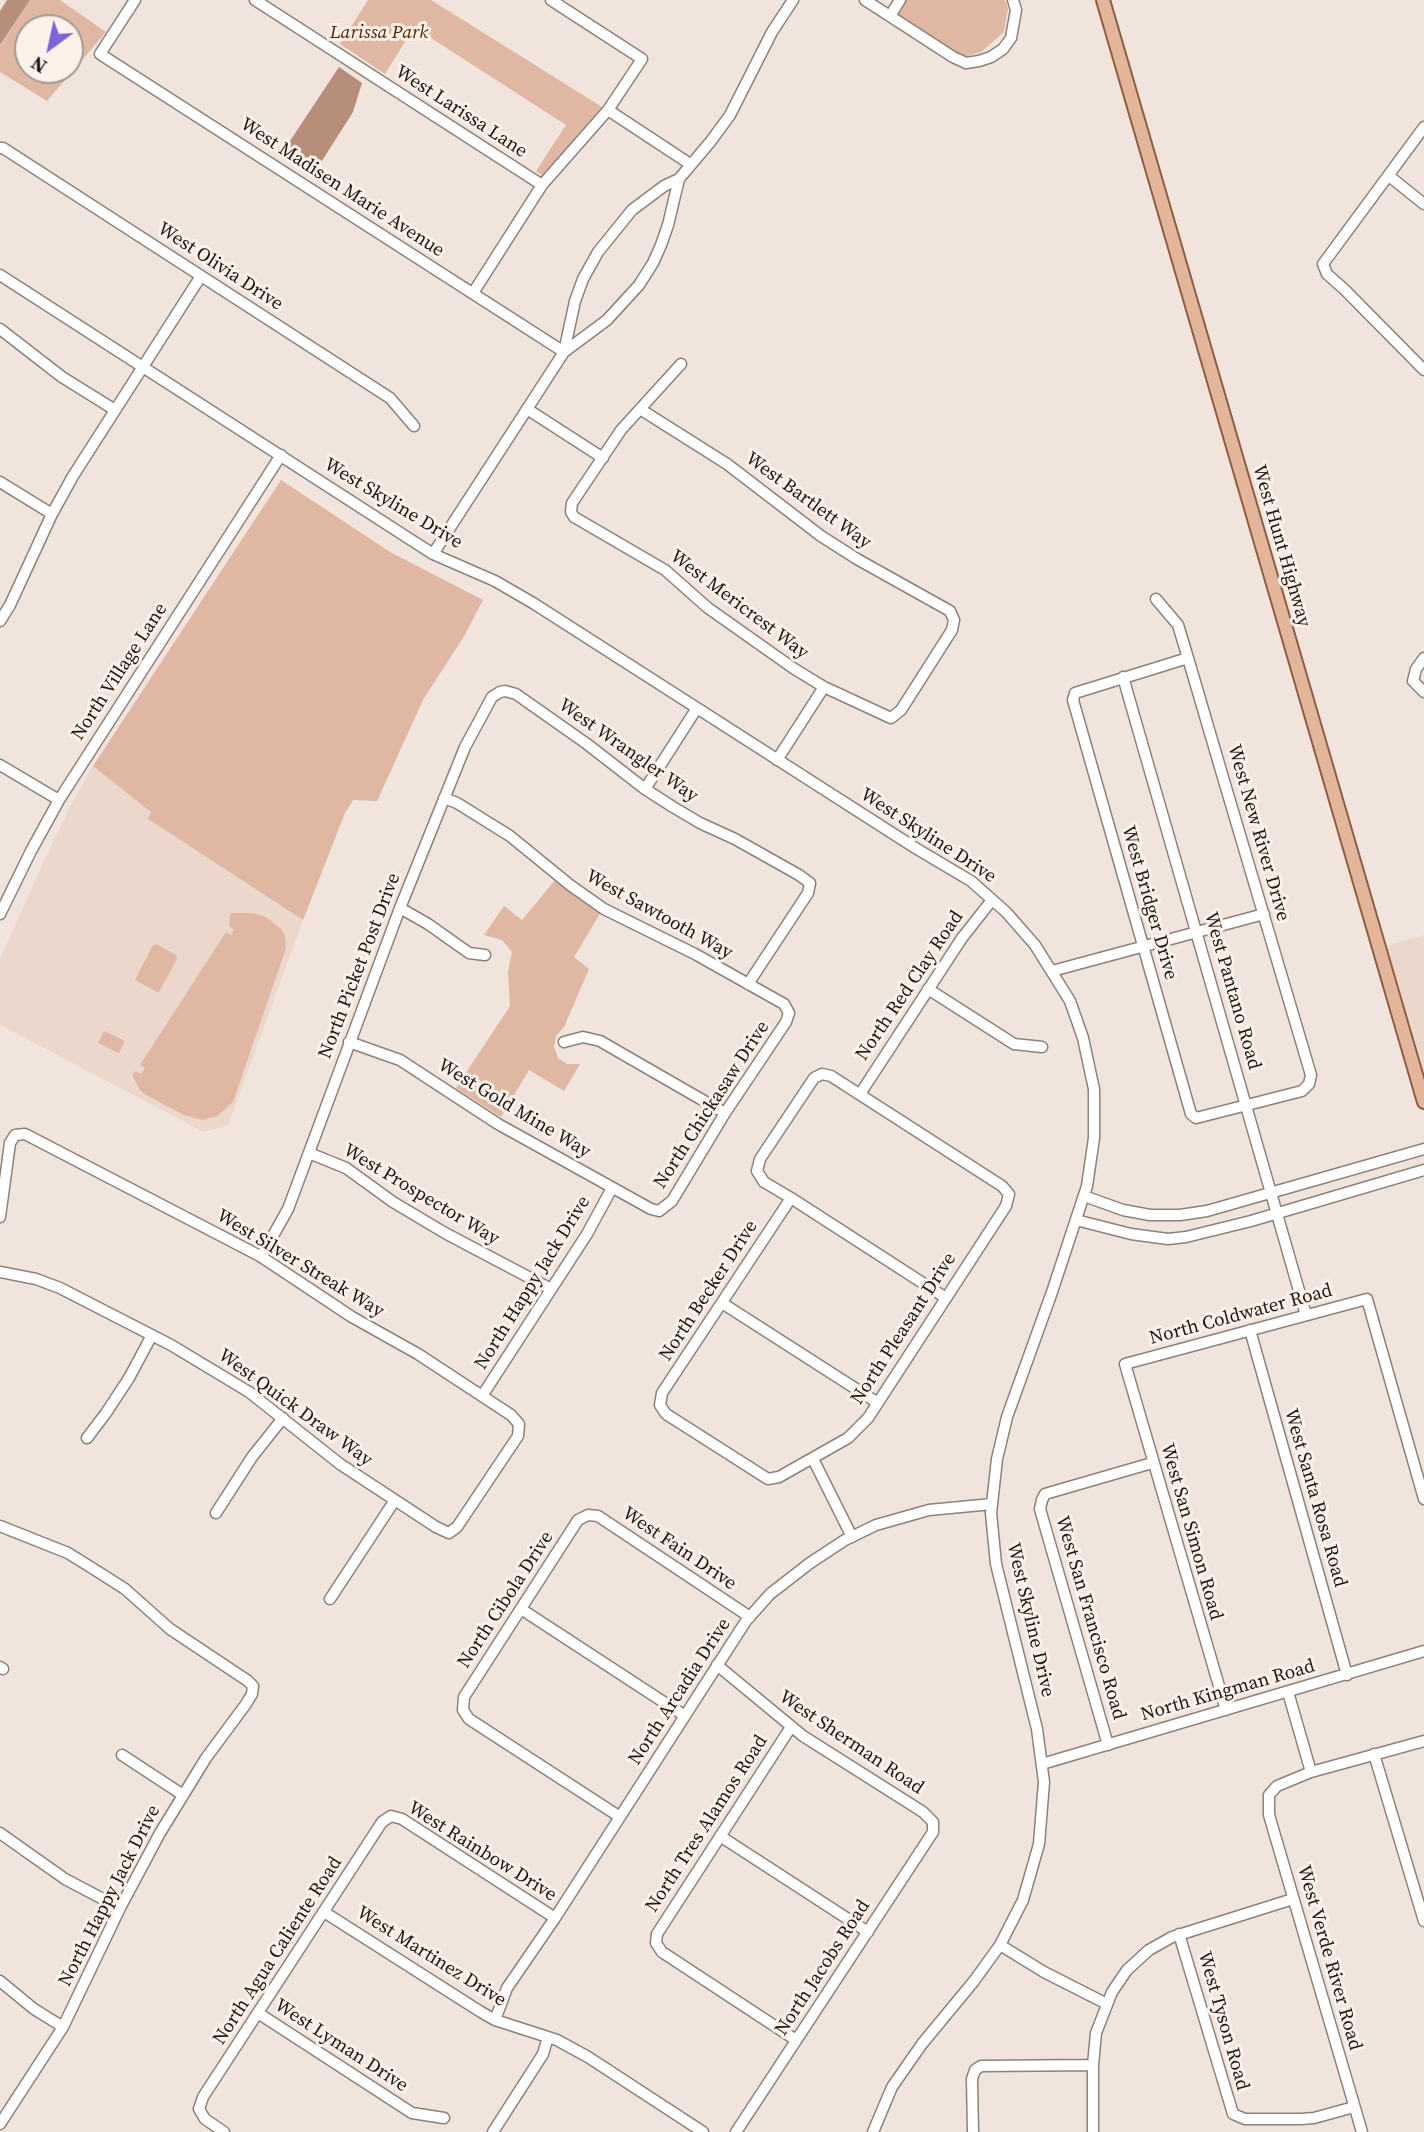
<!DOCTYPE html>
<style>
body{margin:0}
#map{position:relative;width:1424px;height:2132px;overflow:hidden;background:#f0e4dd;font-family:"Source Serif 4",serif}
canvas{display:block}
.north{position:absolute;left:14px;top:14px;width:70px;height:70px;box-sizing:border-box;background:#fef1ea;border:2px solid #a39a95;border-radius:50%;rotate:213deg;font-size:19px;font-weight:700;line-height:28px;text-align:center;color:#1b1715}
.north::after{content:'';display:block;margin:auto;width:24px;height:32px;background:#7a64df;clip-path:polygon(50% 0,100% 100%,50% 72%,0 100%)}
</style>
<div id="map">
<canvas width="1424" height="2132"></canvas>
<div class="north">N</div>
</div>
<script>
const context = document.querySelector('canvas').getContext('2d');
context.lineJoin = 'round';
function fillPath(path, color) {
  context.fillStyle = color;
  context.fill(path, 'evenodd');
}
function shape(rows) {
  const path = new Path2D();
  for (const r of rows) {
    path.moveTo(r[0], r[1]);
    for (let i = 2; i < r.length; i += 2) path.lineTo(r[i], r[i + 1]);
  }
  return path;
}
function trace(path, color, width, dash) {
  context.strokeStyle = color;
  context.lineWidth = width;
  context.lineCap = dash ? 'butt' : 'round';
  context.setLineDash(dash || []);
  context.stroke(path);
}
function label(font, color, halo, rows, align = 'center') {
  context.font = font + ' "Source Serif 4",serif';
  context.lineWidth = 6;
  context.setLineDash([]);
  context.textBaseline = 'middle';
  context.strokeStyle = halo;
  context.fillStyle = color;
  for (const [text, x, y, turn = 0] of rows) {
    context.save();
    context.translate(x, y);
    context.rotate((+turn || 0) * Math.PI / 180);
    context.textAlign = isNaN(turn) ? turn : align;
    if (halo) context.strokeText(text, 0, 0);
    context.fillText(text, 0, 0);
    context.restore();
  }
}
fillPath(shape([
 [93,766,152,812,149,820,303,920,228,1125,204,1132,0,1025,0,959,44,861,73,801],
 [1424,935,1424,1102,1379,948]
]), '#ebd7cc');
fillPath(shape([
 [30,0,60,0,106,32,47,101,0,72,0,46],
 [28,28,70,28,70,70,28,70],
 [368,0,431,0,602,107,543,176,536,171,566,125,414,27,385,74,340,44],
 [904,0,1005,0,1008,8,1004,32,981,52,967,56,951,52,894,13],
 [281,480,390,552,483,600,463,638,424,698,377,801,353,800,345,813,303,920,148,819,151,812,93,766],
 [556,879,601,912,574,957,589,969,564,1027,556,1036,554,1047,558,1058,567,1064,580,1064,564,1091,529,1070,501,1117,456,1088,510,1006,508,972,512,952,502,940,484,935,504,906,522,920],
 [231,913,253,913,266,917,281,929,285,935,286,948,233,1102,217,1116,202,1120,184,1115,146,1095,140,1090,132,1075,136,1071,141,1074,145,1068,140,1065,226,932,231,935,234,930,229,926],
 [156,944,176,955,177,959,159,992,157,992,135,980,152,947],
 [104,1031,125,1041,119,1053,98,1043]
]), '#dfb7a3');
fillPath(shape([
 [7,0,30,0,0,45,0,11],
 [339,67,362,83,353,112,313,175,282,153]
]), '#b78e79');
const minor = shape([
 [135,0,100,54,564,352],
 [255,0,542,185],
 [865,0,953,57,966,63,979,61,991,57,1003,49,1011,38,1016,10,1013,0],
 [890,16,900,0],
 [608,110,690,164],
 [1424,127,1323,264,1327,274,1345,290,1424,370],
 [0,148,3,148,390,398,414,426],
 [1389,176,1424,204],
 [0,275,433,554,495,581,533,603,917,849,971,881,1006,912,1035,945,1070,1001,1083,1038,1094,1089,1094,1138,1087,1186,1052,1292,1007,1417,997,1459,991,1513,996,1564,1037,1729,1044,1782,1039,1844,1023,1900,1000,1945,974,1981,922,2044,892,2087,873,2132],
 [473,293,542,185,608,110,642,59,551,0],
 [0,329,62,377,115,410],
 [564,352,575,301,583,279,598,252,632,210,664,186,679,179],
 [527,409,603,458],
 [640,409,727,464,821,536,857,559,950,611,954,620,952,630,901,710,891,718,824,687,793,668,708,608,665,570,574,517,571,512,572,503,621,430,681,364],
 [0,482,52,514],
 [433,554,564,352,607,320,639,285,653,263,661,245,668,225,679,179,711,141,730,115,772,32,793,0],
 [1156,599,1178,625,1188,658,1222,774,1311,1075,1309,1084,1302,1091,1196,1118,1191,1114,1073,700,1075,693,1188,658],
 [0,621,10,605,52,514,73,476,201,276],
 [1424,658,1416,669,1413,681,1424,692],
 [1123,677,1306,1315],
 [777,760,824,687],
 [0,765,59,800],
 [645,789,697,708],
 [400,908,428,924,469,953,485,955],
 [0,914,31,851,59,800,281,455],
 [1052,971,1264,914],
 [928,989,1014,1044,1042,1047],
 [349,1042,400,1060,498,1124,651,1209,659,1211,672,1201,725,1113,786,1022,789,1013,784,1004,695,954,604,909,570,885,510,836,457,803,444,798],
 [564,1042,583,1037,600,1041,725,1113],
 [860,1094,962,938,992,900],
 [309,1153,346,1168,393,1202,445,1233,551,1289],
 [1084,1196,1123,1210,1150,1215,1180,1215,1207,1211,1424,1149],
 [791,1198,662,1393,660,1405,666,1414,768,1479,779,1477,848,1438,868,1418,1006,1206,1009,1194,1002,1186,831,1076,822,1074,814,1078,760,1159,757,1171,764,1182,791,1198,946,1298],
 [0,1217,10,1143,15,1135,25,1134,260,1256,352,1317,418,1354,511,1415,519,1424,518,1436,457,1527,449,1533,436,1527,340,1464,249,1392,171,1345,60,1288,36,1279,0,1272],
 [1076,1220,1131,1234,1168,1239,1186,1237,1251,1221,1424,1170],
 [261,1257,288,1209,400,908,465,747,492,697,500,692,505,691,516,694,587,744,645,789,673,807,700,823,735,839,799,875,810,883,808,893,748,984],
 [722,1303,878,1403],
 [1250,1330,1347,1675],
 [482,1396,587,1234,612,1188],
 [87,1438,106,1413,129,1378,152,1335],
 [813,1459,852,1537],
 [216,1513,252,1457,283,1418],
 [0,1526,68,1553,100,1573,125,1589,170,1629,248,1681,253,1686,252,1694,246,1704,206,1758,160,1833,120,1908,63,2027,0,2124],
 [330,1599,395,1500],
 [521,1609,685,1716],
 [717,1665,803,1736,923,1812,933,1822,933,1832,736,2132],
 [0,1667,3,1669],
 [1288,1692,1311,1772],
 [1226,1710,1125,1364,1367,1299,1424,1499],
 [791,1727,657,1934,656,1943,662,1952,796,2040],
 [1108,1745,1040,1509,1042,1500,1045,1494,1152,1463],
 [1374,1754,1424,1921],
 [122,1755,183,1795],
 [1042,1764,1424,1651],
 [620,1817,469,1719,463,1710,464,1697,578,1520,588,1515,598,1516,750,1617],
 [0,1833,65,1879,120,1908],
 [720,1836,868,1932],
 [324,1912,481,2012,495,2020,557,2040,588,2057,703,2132],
 [1179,1934,1233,2114,1245,2119,1301,2119,1314,2118,1354,2107],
 [1000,1945,1044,1972,1107,2004],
 [0,1981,34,2009,63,2027],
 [258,2013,412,2113,444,2118],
 [495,2020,507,1988,555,1918,726,1652,746,1621,770,1594,810,1563,845,1540,876,1525,929,1510,992,1504],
 [224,2132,205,2119,199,2109,203,2097,382,1822,391,1816,402,1819,555,1918],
 [493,2132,543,2054,548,2037],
 [973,2132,972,2079,975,2070,981,2066,1093,2065],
 [1093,2132,1093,2065,1096,2033,1112,1992,1127,1970,1149,1950,1172,1937,1293,1899],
 [1362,2132,1269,1815,1269,1795,1277,1786,1311,1772,1424,1741]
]);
const major = shape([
 [1103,0,1424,1102]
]);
trace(minor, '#8c817b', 13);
trace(major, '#915d41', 16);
trace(minor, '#fff', 10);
trace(major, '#e3b59b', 12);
label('italic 19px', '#572300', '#fef1ea', [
 ["Larissa Park",379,33]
]);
label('19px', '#1b1715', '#fef1ea', [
 ["West Larissa Lane",461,112,33],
 ["West Madisen Marie Avenue",342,188,33],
 ["West Olivia Drive",220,267,33],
 ["West Bartlett Way",808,501,36],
 ["West Skyline Drive",393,504,31],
 ["West Hunt Highway",1281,546,74],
 ["West Mericrest Way",739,605,37],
 ["North Village Lane",120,672,-57],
 ["West Wrangler Way",628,751,35],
 ["West New River Drive",1258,833,74],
 ["West Skyline Drive",928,836,33],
 ["West Bridger Drive",1149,903,74],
 ["West Sawtooth Way",659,915,29],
 ["North Picket Post Drive",360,966,-69],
 ["North Red Clay Road",910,986,-56],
 ["West Pantano Road",1232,991,74],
 ["North Chickasaw Drive",712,1105,-57],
 ["West Gold Mine Way",514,1109,31],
 ["West Prospector Way",421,1195,31],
 ["West Silver Streak Way",300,1264,31],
 ["North Happy Jack Drive",533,1283,-58],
 ["North Becker Drive",709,1291,-57],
 ["North Coldwater Road",1241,1315,-15],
 ["North Pleasant Drive",904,1329,-57],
 ["West Quick Draw Way",295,1408,36],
 ["West Santa Rosa Road",1315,1498,74],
 ["West San Simon Road",1191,1532,74],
 ["West Fain Drive",679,1549,34],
 ["North Cibola Drive",506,1600,-57],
 ["West San Francisco Road",1090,1618,74],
 ["West Skyline Drive",1030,1620,77],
 ["North Kingman Road",1228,1691,-16],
 ["North Arcadia Drive",680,1692,-57],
 ["West Sherman Road",851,1743,34],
 ["North Tres Alamos Road",707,1824,-57],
 ["West Rainbow Drive",482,1852,32],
 ["North Happy Jack Drive",110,1896,-63],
 ["North Agua Caliente Road",278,1951,-57],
 ["West Martinez Drive",431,1957,32],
 ["West Verde River Road",1329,1958,74],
 ["North Jacobs Road",823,1968,-57],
 ["West Tyson Road",1223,2021,74],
 ["West Lyman Drive",341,2046,33]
]);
</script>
